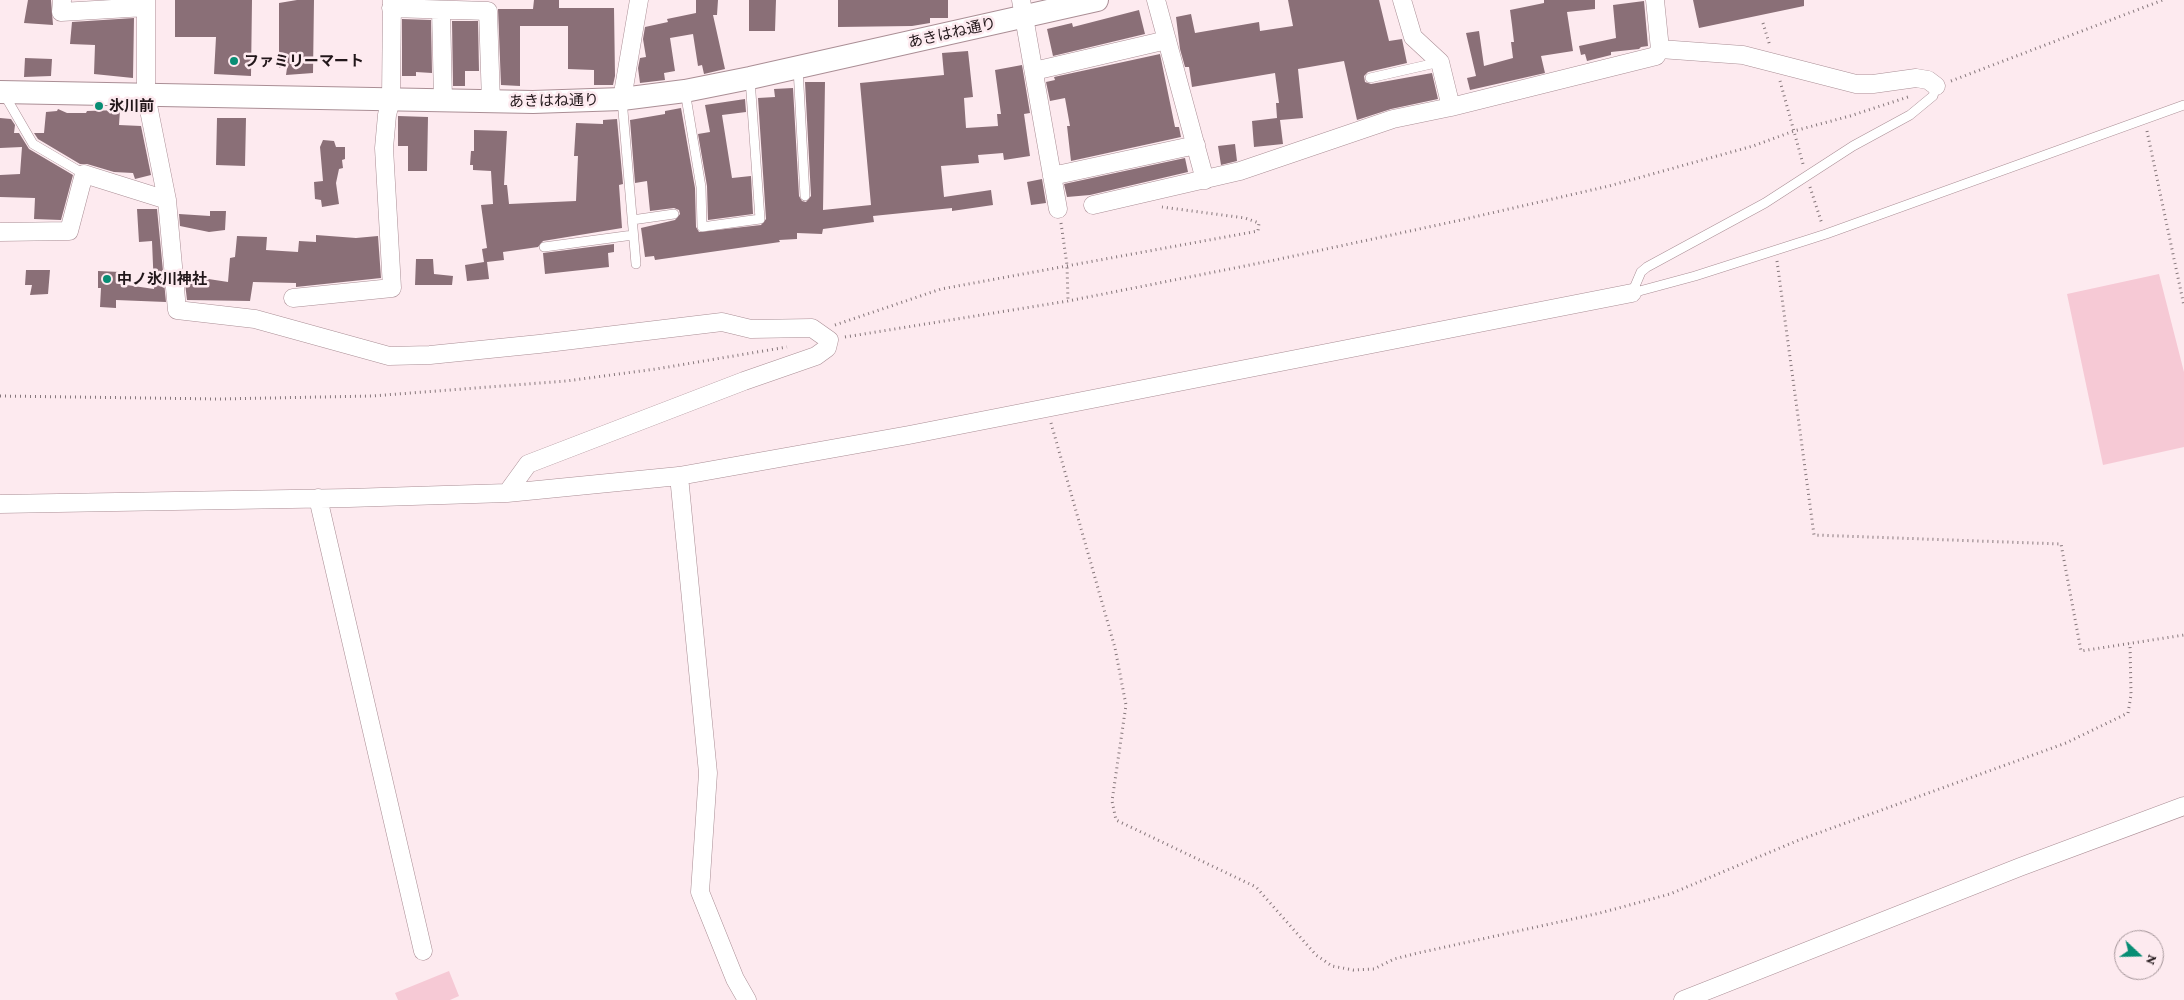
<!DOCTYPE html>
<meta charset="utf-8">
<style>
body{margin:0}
#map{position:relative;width:2184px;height:1000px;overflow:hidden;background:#fdeaef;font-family:"Crimson Pro",serif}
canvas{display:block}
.north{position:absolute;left:2114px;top:930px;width:50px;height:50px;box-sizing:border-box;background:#fdeaef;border:1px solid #a5969a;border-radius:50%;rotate:111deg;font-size:14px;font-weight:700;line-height:20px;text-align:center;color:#22171a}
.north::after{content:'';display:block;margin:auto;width:18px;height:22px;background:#088d74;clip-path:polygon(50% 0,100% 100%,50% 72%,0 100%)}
</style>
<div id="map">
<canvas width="2184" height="1000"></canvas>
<div class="north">N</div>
</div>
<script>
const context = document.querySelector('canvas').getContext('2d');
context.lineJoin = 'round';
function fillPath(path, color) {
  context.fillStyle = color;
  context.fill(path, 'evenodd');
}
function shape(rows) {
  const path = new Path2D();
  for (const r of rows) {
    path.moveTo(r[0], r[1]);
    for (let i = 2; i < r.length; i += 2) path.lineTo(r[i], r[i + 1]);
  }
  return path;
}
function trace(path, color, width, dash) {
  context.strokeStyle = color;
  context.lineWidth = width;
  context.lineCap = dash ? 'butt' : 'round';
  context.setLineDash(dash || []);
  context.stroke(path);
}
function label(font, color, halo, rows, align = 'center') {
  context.font = font + ' "Crimson Pro","Noto Sans JP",serif';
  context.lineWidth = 5;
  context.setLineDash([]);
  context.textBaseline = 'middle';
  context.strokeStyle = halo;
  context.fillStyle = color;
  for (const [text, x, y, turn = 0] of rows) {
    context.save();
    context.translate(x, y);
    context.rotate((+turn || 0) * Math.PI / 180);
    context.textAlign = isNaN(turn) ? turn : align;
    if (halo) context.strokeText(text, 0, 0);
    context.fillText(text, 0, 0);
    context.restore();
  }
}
fillPath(shape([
 [2159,274,2184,372,2184,447,2103,465,2067,294],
 [449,971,459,996,450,1000,398,1000,395,993]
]), '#f6c9d5');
fillPath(shape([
 [28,0,51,0,53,25,24,23],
 [175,0,252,0,251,76,214,74,216,37,175,37],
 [297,0,314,0,313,73,286,75,287,68,279,68,279,3],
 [534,0,559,0,559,8,614,8,615,76,613,85,594,85,594,70,568,69,568,26,520,26,520,86,501,85,498,9,533,9],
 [696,0,718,0,717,15,713,15,725,69,704,74,702,65,698,66,693,34,670,38,675,71,664,73,665,80,640,83,638,68,640,58,646,57,643,39,645,27,668,22,667,19,696,13],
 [749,0,776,0,775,31,749,31],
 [838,0,948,0,948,18,930,18,930,23,912,26,838,27],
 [1288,0,1379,0,1389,41,1402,39,1407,63,1368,72,1364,76,1365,82,1371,84,1432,73,1438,99,1391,109,1357,120,1344,61,1298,69,1303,118,1280,120,1283,144,1254,147,1252,121,1277,118,1276,103,1279,103,1275,73,1192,87,1189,67,1185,67,1180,49,1176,17,1191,14,1195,33,1259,22,1260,31,1293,26],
 [1544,0,1595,0,1595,9,1567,12,1573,51,1541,56,1545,73,1470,90,1467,78,1476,76,1466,33,1479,31,1484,66,1513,58,1511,42,1514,42,1512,25,1510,10,1544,3],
 [1693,0,1804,0,1804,6,1699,28],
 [1644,1,1648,46,1641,47,1639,49,1611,52,1611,55,1587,61,1585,54,1581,55,1579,46,1616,38,1613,5],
 [1139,10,1145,34,1053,56,1047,29,1072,23,1073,27],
 [134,18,133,78,94,74,95,45,70,44,72,22],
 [402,19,431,20,432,73,416,72,416,76,402,76],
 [452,21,478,21,479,71,465,71,465,86,453,86],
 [968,51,973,97,964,98,966,128,998,126,997,114,1001,114,995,70,1022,65,1030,113,1024,114,1030,156,1004,160,1003,153,978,155,979,163,941,166,944,197,991,190,993,205,952,211,952,208,873,216,874,222,823,229,822,234,797,233,797,239,779,240,780,242,655,260,654,256,645,257,641,228,675,220,680,214,679,210,674,208,650,211,647,181,635,183,630,120,665,114,665,111,681,108,695,188,696,227,699,232,761,225,766,219,758,98,775,97,774,89,793,88,799,196,802,201,806,202,811,196,805,82,825,82,823,210,871,205,860,83,944,75,942,53],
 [1160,54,1175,127,1179,127,1181,137,1071,161,1067,126,1070,126,1065,98,1050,101,1046,82,1055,80,1054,77],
 [25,58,52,59,51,76,24,77],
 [745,99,746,112,722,115,732,178,751,176,753,214,708,220,707,186,698,134,710,132,705,105],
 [58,109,67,113,86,113,87,111,120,110,119,125,141,126,151,175,135,179,133,173,114,172,87,164,80,164,38,139,34,133,44,133,46,112,57,111],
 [398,116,428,117,427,171,408,171,408,146,398,146],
 [0,118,11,119,15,125,14,133,19,133,29,149,73,175,61,220,34,219,35,198,0,197,0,175,20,174,22,147,0,148],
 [217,118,246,118,245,166,216,165],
 [617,119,623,184,619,185,622,228,543,241,538,247,503,252,504,260,487,262,489,279,467,281,465,265,484,262,482,249,487,248,481,205,493,204,491,171,473,170,473,165,470,165,471,151,474,151,474,130,507,131,504,185,507,185,509,204,576,201,578,156,574,156,576,123,603,124,603,120],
 [323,140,334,141,336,147,345,147,345,159,342,160,343,168,339,169,336,183,339,204,322,207,321,200,315,199,314,182,323,181,320,147],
 [1235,144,1237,161,1221,165,1218,146],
 [1185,158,1188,172,1090,195,1067,197,1064,184],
 [1042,179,1046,203,1031,205,1027,182],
 [137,209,157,209,166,302,116,300,116,308,100,307,101,288,98,288,98,271,120,272,120,284,154,289,152,241,139,242],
 [210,211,226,211,225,230,209,232,180,226,179,214,210,216],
 [316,235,356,238,378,236,381,278,296,287,296,283,253,282,250,301,187,300,185,283,200,283,202,278,228,282,230,258,235,257,237,236,267,237,266,250,298,252,299,241,316,242],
 [614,244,614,252,608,253,609,267,545,274,543,253],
 [416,259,433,259,434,274,453,276,452,285,415,285],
 [26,270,50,270,48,294,30,295,32,285,25,285]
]), '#8a6f77');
const service = shape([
 [798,68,805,196],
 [1370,78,1440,62],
 [685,91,701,187,702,227,760,219,750,79],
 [4,94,33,144,84,174],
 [622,99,636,264],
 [632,220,674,214],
 [544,247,633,235],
 [1632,293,1695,276,1826,234,2184,105],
 [1632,293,1641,272,1647,267,1765,203,1853,146,1910,115,1933,96,1936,86]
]);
const minor = shape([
 [62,0,61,12,146,7],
 [146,0,146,95,167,200,177,310,255,319,389,356,430,355,539,344,722,322,751,329,812,328,829,340,827,348,816,356,744,381,528,464,507,493],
 [1021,0,1058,209],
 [1156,0,1205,180],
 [1402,0,1413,37,1440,62,1451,107],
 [1655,0,1660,49],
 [391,8,488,11,491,102],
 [441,10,443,100],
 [1034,71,1167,40],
 [622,99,639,0],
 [1052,176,1196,145],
 [1093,205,1240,171,1393,119,1451,107,1656,56,1660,49,1743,55,1856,84,1873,84,1916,78,1928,80,1936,86],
 [0,232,69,231,84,174,167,200],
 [293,298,392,288,384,148,387,115,391,99,392,0],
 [679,476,708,773,700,892,735,979,747,1000],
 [318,498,423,951],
 [0,504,349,498,507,493,679,476,909,435,1632,293],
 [1683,1000,2020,867,2184,806]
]);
const tertiary = shape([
 [0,92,533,102,622,99,685,91,750,78,1097,0]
]);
trace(service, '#aa8e95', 10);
trace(minor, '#aa8e95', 19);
trace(tertiary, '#aa8e95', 24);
trace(shape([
 [1763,23,1770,46],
 [1780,81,1803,164],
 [1951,81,2163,0],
 [2147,131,2184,306],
 [1810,187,1822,224],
 [1061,223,1067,265,1068,301],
 [1777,261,1814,535,2061,544,2081,651,2184,635],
 [835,325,941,289,1258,231,1259,223,1245,218,1162,207],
 [845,337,1068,301,1275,260,1461,220,1609,186,1753,146,1794,131,1850,116,1908,97],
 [0,396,219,399,372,396,566,381,656,369,787,347],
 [1051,423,1115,648,1126,705,1112,801,1116,820,1256,887,1316,955,1332,966,1353,970,1374,969,1394,959,1418,953,1600,913,1670,894,1799,840,2066,743,2128,713,2131,695,2130,643]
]), '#86777b', 3, [1, 4]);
trace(service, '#fff', 9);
trace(minor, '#fff', 18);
trace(tertiary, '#fff', 22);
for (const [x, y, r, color] of [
 [234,61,5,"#088d74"],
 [99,106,5,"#088d74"],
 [107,279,5,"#088d74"]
]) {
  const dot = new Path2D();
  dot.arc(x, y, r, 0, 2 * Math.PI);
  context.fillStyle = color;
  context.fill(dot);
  trace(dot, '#fdeaef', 2);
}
label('15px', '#22171a', '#fdeaef', [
 ["あきはね通り",952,33,-13],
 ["あきはね通り",554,101,-1]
]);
label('bold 15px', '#22171a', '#fdeaef', [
 ["ファミリーマート",244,61],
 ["氷川前",109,106],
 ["中ノ氷川神社",117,279]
], 'left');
</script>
